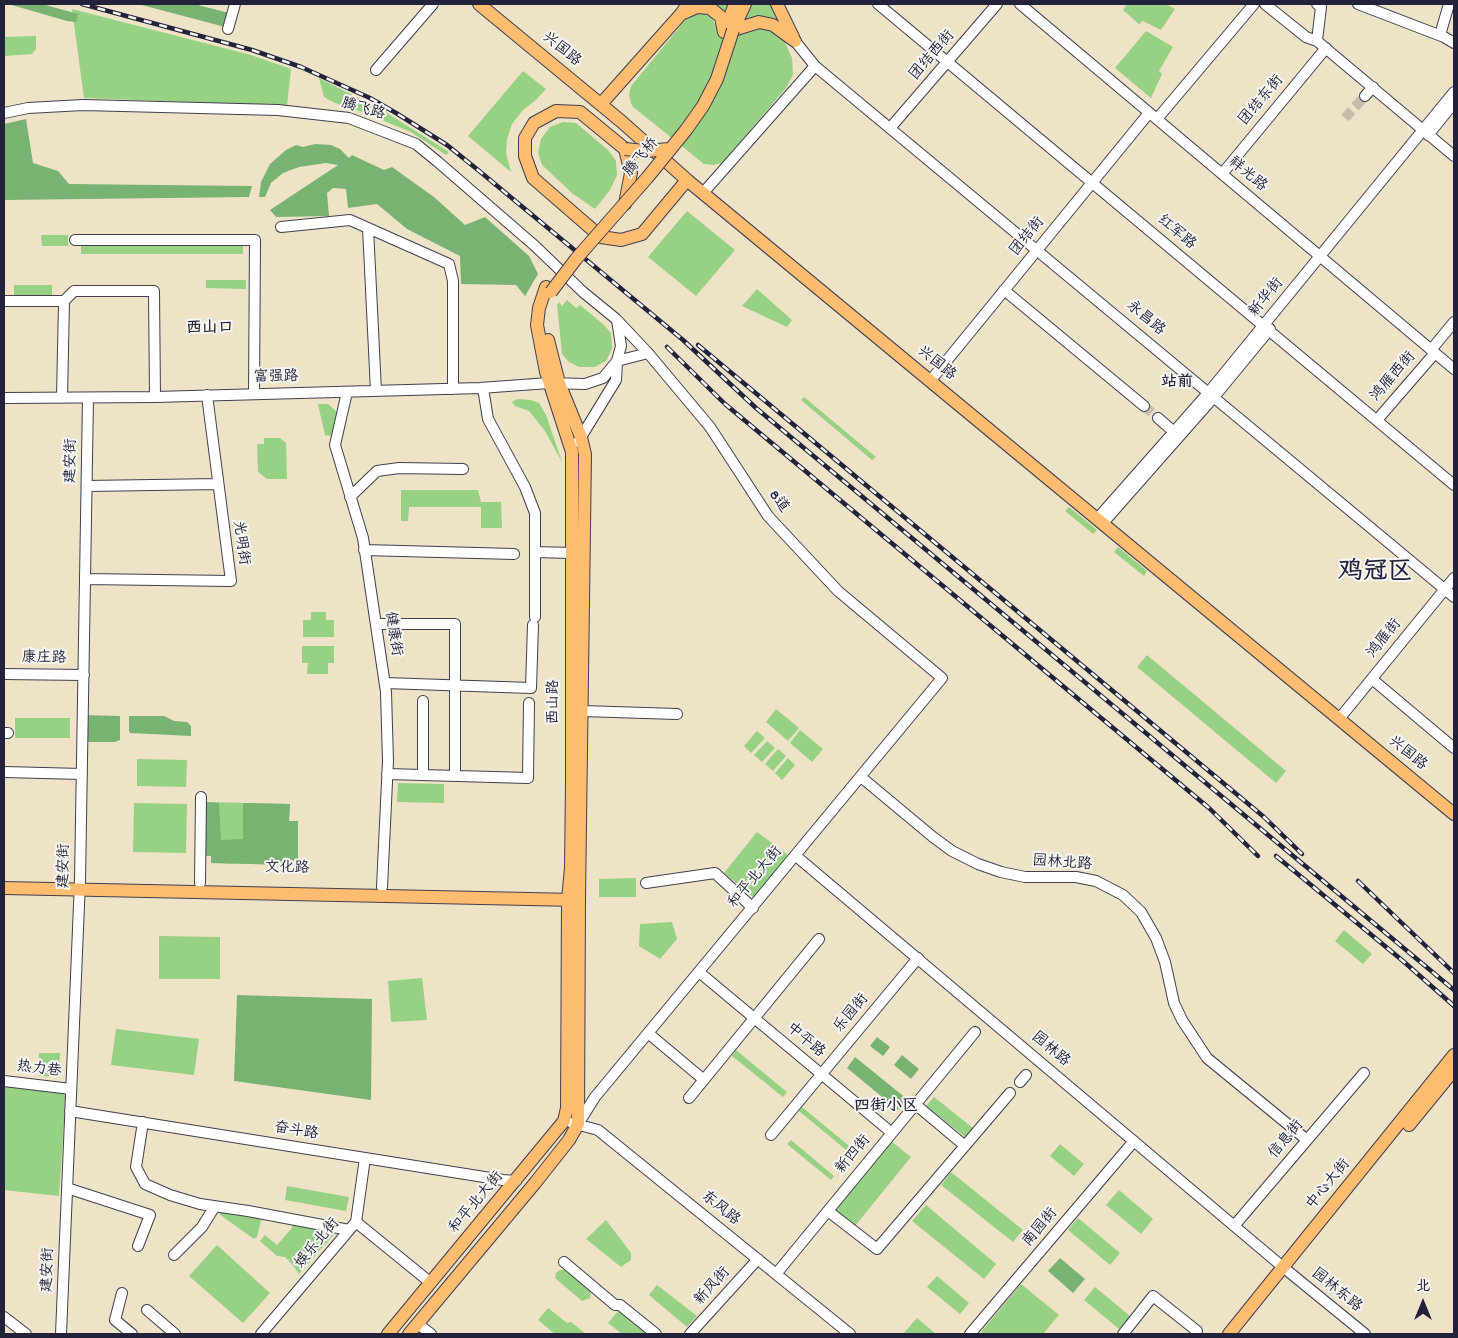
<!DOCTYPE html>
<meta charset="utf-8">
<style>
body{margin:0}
#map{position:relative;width:1458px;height:1338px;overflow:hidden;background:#eee3c7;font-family:"Gochi Hand","LXGW WenKai TC",sans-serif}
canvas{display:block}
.frame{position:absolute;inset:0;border:5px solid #22223b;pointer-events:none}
.north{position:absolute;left:1398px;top:1278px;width:50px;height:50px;-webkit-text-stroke:4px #f6f6f2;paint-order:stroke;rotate:0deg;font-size:14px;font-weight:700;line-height:20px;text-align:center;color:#22223b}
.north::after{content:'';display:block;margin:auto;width:18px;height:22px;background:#22223b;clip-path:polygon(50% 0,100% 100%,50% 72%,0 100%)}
</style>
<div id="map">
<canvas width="1458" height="1338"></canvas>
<div class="frame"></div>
<div class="north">北</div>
</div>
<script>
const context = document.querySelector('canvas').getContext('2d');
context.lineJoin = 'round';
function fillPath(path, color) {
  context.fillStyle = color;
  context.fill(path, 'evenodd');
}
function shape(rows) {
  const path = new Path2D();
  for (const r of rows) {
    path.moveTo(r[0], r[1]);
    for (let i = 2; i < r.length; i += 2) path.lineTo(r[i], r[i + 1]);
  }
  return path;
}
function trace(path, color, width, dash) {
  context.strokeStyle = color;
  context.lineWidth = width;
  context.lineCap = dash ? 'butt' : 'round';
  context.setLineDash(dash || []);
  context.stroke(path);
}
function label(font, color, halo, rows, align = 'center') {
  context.font = font + ' "Gochi Hand","LXGW WenKai TC",sans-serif';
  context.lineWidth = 4;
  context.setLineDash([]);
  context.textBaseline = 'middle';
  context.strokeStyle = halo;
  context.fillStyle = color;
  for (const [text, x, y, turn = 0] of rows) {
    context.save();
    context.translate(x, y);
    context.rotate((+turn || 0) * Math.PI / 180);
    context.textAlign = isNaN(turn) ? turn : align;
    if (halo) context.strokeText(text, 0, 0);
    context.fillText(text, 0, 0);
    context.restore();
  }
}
fillPath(shape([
 [709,4,771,4,780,24,759,17,746,19,724,13],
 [1127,4,1166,4,1175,9,1161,30,1143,21,1139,24,1123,10],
 [72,9,251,55,291,69,287,106,84,98],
 [694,13,703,13,711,17,717,27,759,27,769,28,784,40,792,58,793,75,786,88,722,163,713,165,704,164,632,106,629,95,631,86,687,18],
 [1146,31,1173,47,1159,71,1162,74,1151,98,1115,68],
 [36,36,36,49,32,54,4,56,4,37],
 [523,71,546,89,536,100,523,110,512,124,507,139,506,153,511,172,468,136],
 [319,78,382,110,449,152,446,155,411,132,357,110,335,103,324,97],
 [563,122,576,123,608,150,616,161,617,175,610,190,595,209,573,194,542,165,538,153,541,139,550,127],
 [687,211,735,250,696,296,648,257],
 [41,235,68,235,68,246,42,246],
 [81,242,243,242,243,254,81,254],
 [206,280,246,280,246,289,206,288],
 [14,285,52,285,52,295,14,295],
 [757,289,792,320,787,327,742,306],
 [567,300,576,308,580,305,604,325,611,333,612,348,607,360,595,367,579,367,569,362,562,354,557,305,559,302,562,306],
 [804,397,876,457,872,460,801,400],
 [517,399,531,400,539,403,546,415,562,462,545,431,529,411,515,406,512,402],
 [318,404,328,404,337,412,332,433,330,436,325,435],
 [264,438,280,438,286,443,287,479,267,479,258,472,257,444,264,444],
 [401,490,478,490,481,502,501,502,502,528,481,528,481,507,409,507,408,521,401,521],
 [1069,507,1097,530,1093,534,1065,511],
 [1118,547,1147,571,1144,576,1114,552],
 [311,612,326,612,326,620,334,620,334,637,303,637,303,620,311,620],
 [302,646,334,646,334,663,328,663,328,674,307,674,308,663,302,663],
 [1147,655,1286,771,1276,783,1137,667],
 [776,709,799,728,788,741,766,722],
 [15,718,70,718,70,738,15,738],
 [800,730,823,749,812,762,790,743],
 [757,731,765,738,751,753,744,746],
 [767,741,775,748,762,762,754,755],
 [778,749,786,756,773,771,765,764],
 [788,758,795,765,782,780,775,773],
 [137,759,187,760,186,787,137,786],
 [398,783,444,784,444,803,397,802],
 [205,802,290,804,289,821,298,821,298,859,290,865,211,863,211,856,203,856],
 [134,803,187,804,186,853,133,852],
 [757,832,788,855,754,898,724,873],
 [636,878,636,897,599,897,599,879],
 [672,922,677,939,660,959,639,946,640,924],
 [1344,930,1372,954,1363,964,1335,941],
 [159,936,220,937,220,979,159,979],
 [422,978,427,1020,391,1022,388,981],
 [116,1029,199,1039,194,1075,111,1065],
 [736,1050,787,1092,783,1097,732,1056],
 [39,1053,60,1053,59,1077,39,1076],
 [4,1083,66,1090,59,1196,4,1190],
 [934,1097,973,1128,965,1137,926,1106],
 [802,1107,854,1150,851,1154,799,1111],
 [791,1140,834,1176,831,1180,787,1144],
 [891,1141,911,1157,855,1226,835,1210],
 [1060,1144,1084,1164,1074,1176,1050,1156],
 [951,1172,1023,1230,1013,1242,941,1185],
 [287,1186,349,1197,346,1211,285,1200],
 [1119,1190,1153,1219,1141,1234,1106,1205],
 [926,1205,996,1264,984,1279,912,1221],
 [226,1210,259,1217,261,1221,257,1237,254,1239,219,1214],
 [1078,1218,1120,1253,1110,1265,1068,1230],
 [606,1220,631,1253,631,1260,621,1267,586,1239],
 [292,1224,336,1232,299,1274,292,1264,285,1257,277,1256,260,1241,265,1235,277,1245,292,1228],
 [217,1245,270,1293,243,1323,189,1276],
 [560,1270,566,1270,591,1292,590,1298,582,1301,555,1278,556,1273],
 [937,1276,969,1303,960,1314,927,1287],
 [1021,1284,1059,1315,1043,1334,984,1334,981,1332],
 [657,1285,697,1316,687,1327,649,1295],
 [1095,1287,1130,1316,1119,1329,1084,1300],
 [548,1308,567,1323,571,1322,586,1334,555,1334,538,1320],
 [619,1310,649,1334,622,1334,608,1323],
 [917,1318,936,1334,903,1334]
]), '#97d184');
fillPath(shape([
 [8,4,42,4,78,14,76,22,67,21],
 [138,4,194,4,229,13,225,27],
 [26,119,33,163,58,171,69,184,252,186,249,197,4,200,4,124],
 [315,144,331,145,340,149,349,158,352,155,384,170,392,167,434,197,465,225,485,217,529,256,538,274,525,296,516,285,461,284,460,256,407,229,377,204,348,208,346,189,333,188,327,193,329,216,276,217,270,210,338,165,326,163,299,167,283,173,271,183,265,197,259,197,261,182,270,164,286,150,296,145,303,147],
 [85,715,120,716,120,740,115,742,85,742],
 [129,716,164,716,174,721,187,722,191,726,191,736,130,733,129,731],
 [205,802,219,803,221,840,243,839,243,803,290,804,289,821,298,821,298,859,290,865,211,863,211,856,203,856],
 [237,995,372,999,371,1100,234,1081],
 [877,1037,890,1047,883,1056,870,1046],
 [902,1055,919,1069,911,1079,894,1065],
 [855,1057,907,1099,898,1110,847,1068],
 [1060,1258,1085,1279,1073,1293,1048,1271]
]), '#79b372');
trace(shape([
 [1345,118,1365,96],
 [1144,406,1158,418]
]), '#c5bcab', 10, [10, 5]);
const minor = shape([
 [878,4,1454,485],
 [1020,4,1454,369],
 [1265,4,1306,37,1317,41],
 [1317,4,1321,7,1317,41,1454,156],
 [1358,4,1444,37,1454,43],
 [228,29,235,4],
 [1440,35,1449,4],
 [795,41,815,66,1454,597],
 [376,70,433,4],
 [1365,96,1373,87],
 [4,113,28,108,83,105,278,110,349,118,416,144,438,162,535,246,583,292,616,319,648,353,710,427,768,516,838,591,942,678,595,1097,578,1124],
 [1157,119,1254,4],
 [891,127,997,4],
 [1428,135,1454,103],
 [1222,174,1326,48],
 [703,193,815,66],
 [281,227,350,220,449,264,453,281,453,389],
 [368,228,376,391],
 [75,240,255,240,254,394],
 [1004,290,1144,406],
 [4,301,64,301],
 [1431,350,1454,322],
 [931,380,1149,113],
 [483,388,488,419,525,487,535,513,535,617],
 [347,392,335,445,363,538,386,692,388,761,382,887],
 [4,398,155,397,480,388,549,383,585,384,603,378,617,361,648,353],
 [62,398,64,301,74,291,154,291,155,397],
 [1158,418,1174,432],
 [1377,420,1435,353],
 [578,442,616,380,617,361,621,346,617,320],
 [87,486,218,484],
 [350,497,377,471,399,468,463,469],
 [1097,519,1209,392,1454,92],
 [1103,523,1214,397,1270,329],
 [364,550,514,554],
 [535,552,572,553],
 [85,579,231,581,207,395],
 [376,624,455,624,455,776],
 [4,674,84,675],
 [1372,679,1454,748],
 [385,683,531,688,533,625],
 [423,701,423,775],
 [582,711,677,714],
 [1339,719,1454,578],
 [4,733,8,733],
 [4,772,82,774],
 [387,774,528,778,529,703],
 [861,777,933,837,952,851,978,864,1001,872,1025,877,1076,877,1096,881,1123,895,1141,912,1156,938,1165,962,1174,1003,1182,1020,1207,1058,1307,1140],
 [796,856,1284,1268],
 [200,883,201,797],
 [646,883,715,873,753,908],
 [699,972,892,1133],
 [648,1033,704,1080],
 [4,1081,71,1089],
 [1020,1082,1026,1075],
 [689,1098,819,939],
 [915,1104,965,1146],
 [70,1111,503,1180,516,1181],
 [143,1122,136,1167,145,1184,170,1195,200,1204,248,1211,349,1230],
 [572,1123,598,1130,850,1334],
 [771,1135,918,958],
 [67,1188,150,1215,138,1246],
 [828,1211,877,1249,1010,1093],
 [356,1222,431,1283],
 [1234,1226,1364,1073],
 [174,1255,202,1227,215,1206],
 [564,1262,615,1305,620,1305,656,1334],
 [1289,1272,1365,1334],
 [776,1274,975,1032],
 [122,1293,115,1320,132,1334],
 [147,1310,175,1334],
 [4,1317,26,1334],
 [418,1324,431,1334],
 [61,1334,80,881,88,398],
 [261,1334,356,1222,365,1158],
 [690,1334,758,1259],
 [970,1334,1134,1141],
 [1123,1334,1153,1296,1197,1331]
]);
const major = shape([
 [479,4,622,122,687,180,1454,814],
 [777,4,793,37],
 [681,14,697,7,710,8,721,17,724,32],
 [733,30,759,22,773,25,795,41],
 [733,30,745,4],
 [724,32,735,4],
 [601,104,681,14,688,4],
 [625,204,631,173,625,149,580,112,556,111,534,123,525,138,525,156,533,178,601,237,621,240,642,234,687,180],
 [4,888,576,900],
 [1409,1125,1454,1070],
 [388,1334,564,1121,567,1108,568,899,571,868,572,783,572,452,546,372,537,325,539,308,546,287],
 [409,1334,535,1183,569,1140,578,1124,579,899,585,454,581,437,559,383,548,340],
 [1229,1334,1454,1055]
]);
trace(minor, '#413f50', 12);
trace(major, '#413f50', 14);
trace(minor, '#fff', 10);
trace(major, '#fdbc70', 12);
const rail = shape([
 [82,4,252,50,301,67,370,98,396,113,447,145,478,170,683,340,756,408,1454,990],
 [698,345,1264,817,1302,854],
 [667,347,725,404,1209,808,1258,856],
 [1276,856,1403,961,1454,1006],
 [1358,881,1454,973]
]);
trace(rail, '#22223b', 4.5);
trace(rail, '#f6f6f2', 2.5, [8]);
const majorBridge = shape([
 [625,149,644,151,670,149],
 [551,292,576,259,647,178,686,130,703,106,717,79,733,30]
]);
trace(majorBridge, '#413f50', 14, []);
trace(majorBridge, '#fdbc70', 12);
label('15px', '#22223b', '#f6f6f2', [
 ["兴国路",561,50,39],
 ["团结西街",933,56,-49],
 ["团结东街",1262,101,-50],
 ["腾飞路",363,110,16],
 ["腾飞桥",642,158,-50],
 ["祥光路",1247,175,40],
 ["红军路",1176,233,40],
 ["团结街",1028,237,-51],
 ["新华街",1267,298,-51],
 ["永昌路",1145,319,40],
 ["兴国路",936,364,39],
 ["鸿雁西街",1394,377,-49],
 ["富强路",276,378,-1],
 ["建安街",72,461,-89],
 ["8道",778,502,53],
 ["光明街",240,543,82],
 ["健康街",392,634,81],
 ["鸿雁街",1385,639,-51],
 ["康庄路",44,659,1],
 ["西山路",555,702,-90],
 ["兴国路",1407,754,39],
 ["园林北路",1062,864,4],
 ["建安街",65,866,-89],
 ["文化路",287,869,1],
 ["和平北大街",756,878,-50],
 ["乐园街",852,1014,-50],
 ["中平路",805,1041,40],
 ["园林路",1050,1050,40],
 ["热力巷",39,1070,7],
 ["奋斗路",296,1132,9],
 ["信息街",1287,1140,-50],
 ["新四街",854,1155,-50],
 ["中心大街",1329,1185,-51],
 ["和平北大街",477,1203,-50],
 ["东风路",720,1209,39],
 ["南园街",1041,1228,-50],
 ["娱乐北街",318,1244,-50],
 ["建安街",49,1270,-88],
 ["新风街",713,1287,-48],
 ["园林东路",1336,1291,39]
]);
label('bold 16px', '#22223b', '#f6f6f2', [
 ["西山口",210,330],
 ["站前",1177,384],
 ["四街小区",886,1108]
]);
label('bold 25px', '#22223b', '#f6f6f2', [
 ["鸡冠区",1375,574]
]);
</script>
